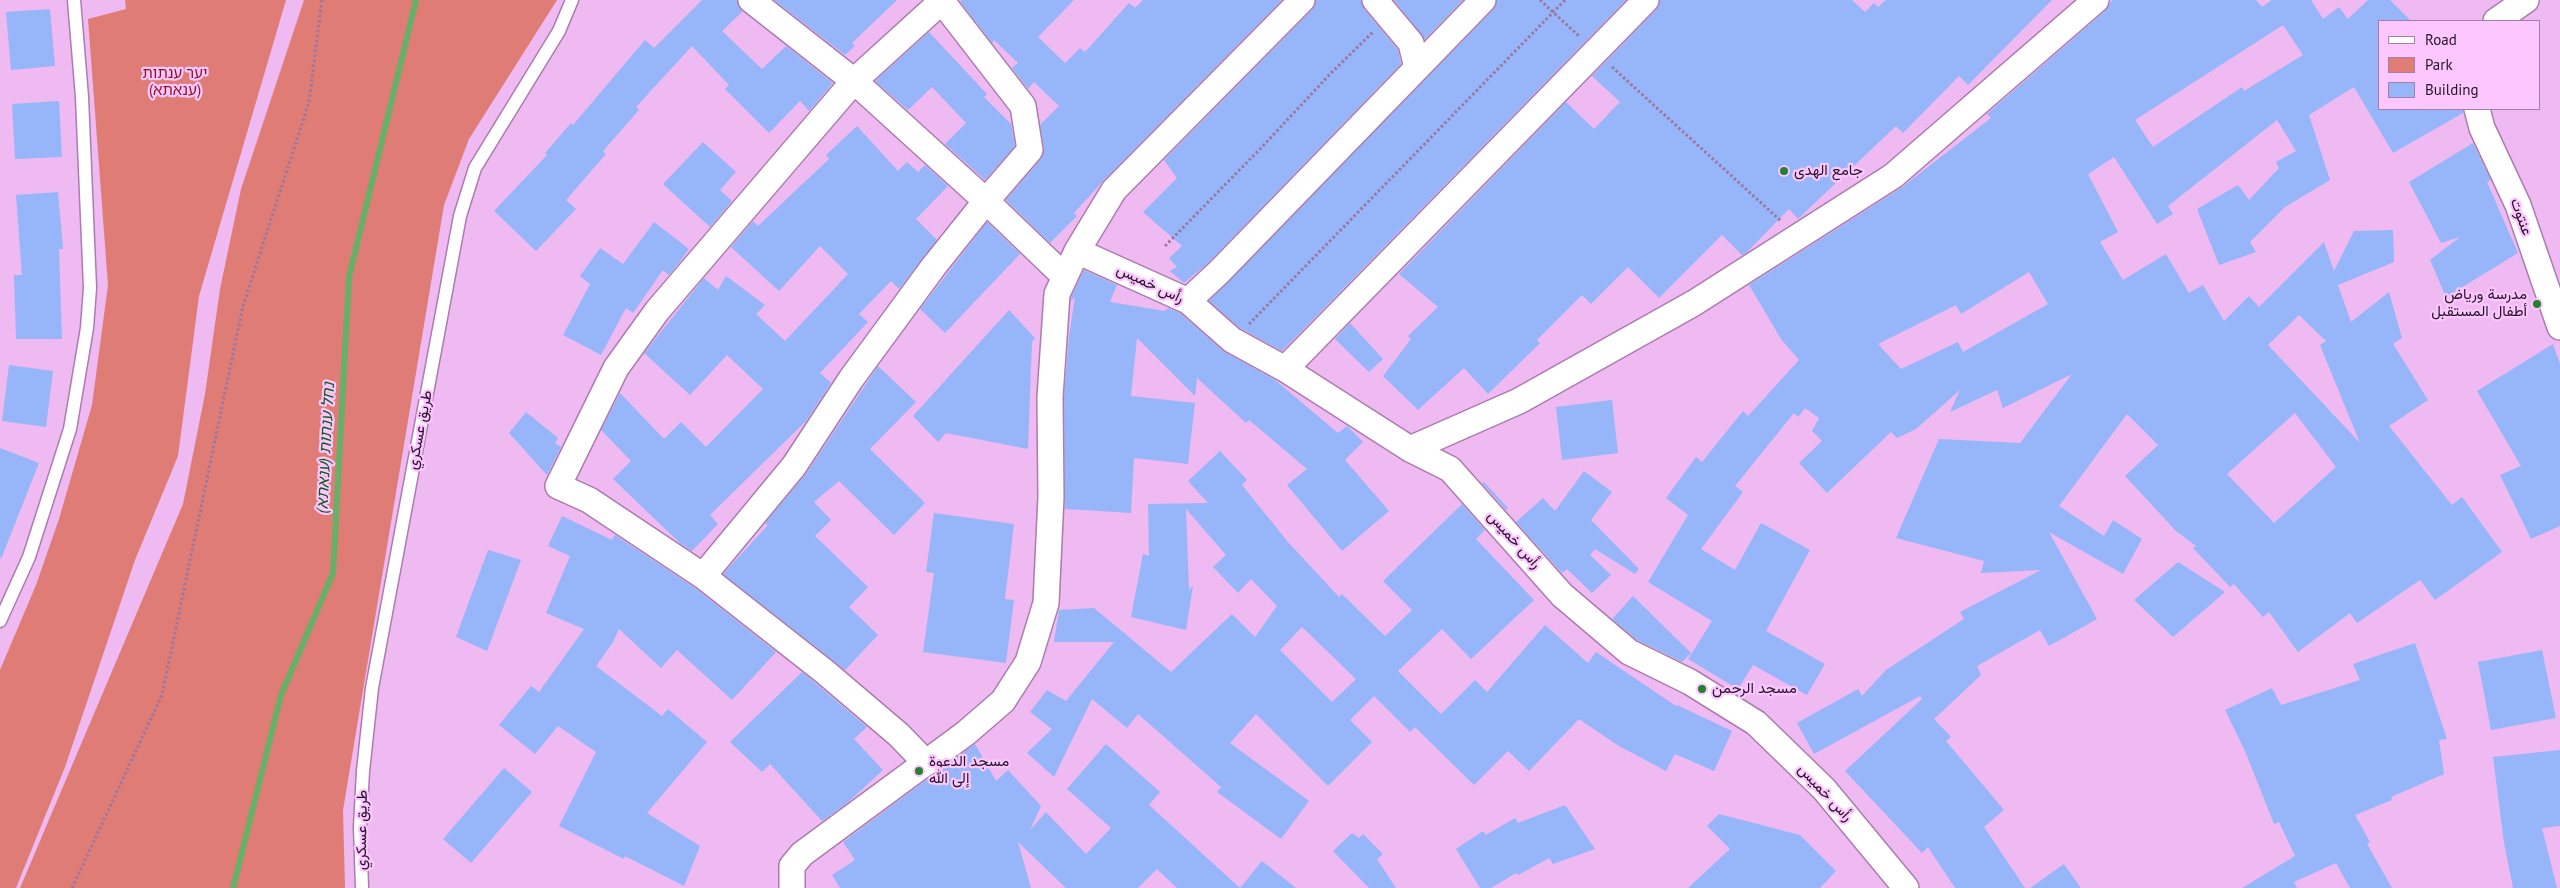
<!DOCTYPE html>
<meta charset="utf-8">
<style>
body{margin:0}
#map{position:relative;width:2560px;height:888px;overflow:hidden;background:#eebaf1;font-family:"PT Sans",sans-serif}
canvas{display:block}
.legend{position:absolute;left:2378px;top:20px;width:162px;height:90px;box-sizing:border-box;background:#fcc7ff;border:1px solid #a67fa9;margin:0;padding:6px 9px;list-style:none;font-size:15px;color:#251327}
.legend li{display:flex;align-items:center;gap:10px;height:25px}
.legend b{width:25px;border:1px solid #a67fa9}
</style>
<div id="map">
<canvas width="2560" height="888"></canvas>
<ul class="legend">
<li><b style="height:6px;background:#fff"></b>Road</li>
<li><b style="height:14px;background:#e07c76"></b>Park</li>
<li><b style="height:14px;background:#96b6f9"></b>Building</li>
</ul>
</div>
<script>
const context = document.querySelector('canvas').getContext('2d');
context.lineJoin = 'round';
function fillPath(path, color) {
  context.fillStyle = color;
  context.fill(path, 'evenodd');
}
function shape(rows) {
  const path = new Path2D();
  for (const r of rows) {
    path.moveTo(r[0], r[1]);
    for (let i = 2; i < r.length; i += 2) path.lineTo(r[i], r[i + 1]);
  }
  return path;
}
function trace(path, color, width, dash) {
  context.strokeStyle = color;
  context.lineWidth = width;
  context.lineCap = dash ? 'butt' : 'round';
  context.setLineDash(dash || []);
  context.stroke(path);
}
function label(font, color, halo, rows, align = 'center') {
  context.font = font + ' "PT Sans",Vazirmatn,"Noto Sans Hebrew",sans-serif';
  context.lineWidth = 4.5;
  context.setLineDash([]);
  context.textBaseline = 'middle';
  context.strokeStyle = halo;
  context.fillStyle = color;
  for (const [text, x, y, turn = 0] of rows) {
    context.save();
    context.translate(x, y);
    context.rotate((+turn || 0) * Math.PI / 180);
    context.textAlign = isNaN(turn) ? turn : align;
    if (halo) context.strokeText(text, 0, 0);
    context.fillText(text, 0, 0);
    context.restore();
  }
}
fillPath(shape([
 [125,0,286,0,199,296,178,456,135,560,65,767,16,888,0,888,0,670,36,585,59,519,92,405,108,285,88,19,126,9],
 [304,0,557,0,469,139,444,205,343,810,345,888,20,888,183,504,205,394,220,289,241,189]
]), '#e07c76');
trace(shape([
 [233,888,281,695,333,573,349,277,416,0]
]), '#66b067', 6);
fillPath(shape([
 [702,0,737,0,742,12,722,31,762,69,786,46,833,83,809,111,800,101,769,133,725,89,729,85,692,46,636,107,639,110,603,151,606,154,566,200,576,209,536,251,494,211,547,155,545,153,571,123,573,125,645,40,654,48],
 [774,0,897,0,852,43,855,46,845,55],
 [962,0,1074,0,1038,37,1065,63,1080,48,1085,52,1129,3,1135,8,1143,0,1282,0,1104,180,1074,213,1077,216,1050,243,1006,200,1041,159,1044,148,1040,125,1059,106,1034,82,1028,89,1012,68,1018,63,994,40,992,43,960,1],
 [1316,0,1361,0,1364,9,1398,50,1401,64,1209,262,1184,283,1170,271,1177,267,1169,258,1182,246,1143,212,1177,178,1164,160,1312,10],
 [1394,0,1463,0,1425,39],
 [1497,0,1626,0,1282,351,1240,328,1209,301,1493,10],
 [1660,0,1852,0,1865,12,1874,3,1878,7,1886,0,2052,0,1968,85,1959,76,1903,133,1896,126,1798,219,1789,209,1746,253,1742,255,1722,235,1659,298,1628,267,1591,304,1582,295,1537,340,1540,343,1488,394,1464,368,1418,410,1383,376,1411,339,1408,336,1438,307,1399,274,1566,102,1594,129,1620,102,1592,76,1656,10],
 [2112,0,2256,0,2262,7,2272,0,2311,0,2323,19,2339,7,2348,19,2368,0,2390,0,2411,21,2379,21,2379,109,2463,109,2463,113,2393,153,2354,87,2309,115,2330,180,2285,207,2250,242,2256,252,2219,265,2197,209,2238,185,2249,200,2279,168,2276,162,2296,151,2277,120,2168,206,2173,214,2157,224,2114,157,2088,174,2118,232,2100,242,2123,280,2166,254,2189,293,2203,285,2224,321,2249,296,2259,307,2324,242,2334,271,2354,231,2393,230,2394,262,2338,285,2351,322,2389,292,2402,338,2393,344,2428,400,2389,426,2452,505,2462,497,2502,552,2435,600,2420,580,2357,623,2350,613,2298,652,2269,612,2263,617,2234,584,2230,587,2193,548,2196,546,2176,531,2125,476,2158,445,2127,414,2059,506,2104,536,2113,520,2142,539,2123,574,2049,532,2097,619,2049,646,2040,630,1977,666,1981,675,1934,719,1951,737,1946,741,2004,810,1984,827,2025,888,1955,888,1928,847,1922,853,1845,771,1922,699,1920,696,1814,754,1797,723,1858,689,1862,696,1886,670,1964,619,1960,612,2041,570,1981,573,1984,561,1896,538,1939,439,2020,443,2072,374,2003,408,1997,390,1950,412,1960,390,1916,429,1897,438,1891,432,1827,493,1799,463,1822,441,1812,431,1819,418,1805,408,1798,417,1794,413,1735,486,1743,492,1701,549,1735,570,1761,523,1810,550,1766,631,1825,664,1807,695,1753,665,1738,689,1688,659,1712,621,1648,582,1688,515,1666,498,1696,457,1702,462,1743,411,1748,416,1799,360,1781,339,1749,285,1901,188,1991,118,1987,114,2105,11],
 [2283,25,2303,55,2244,91,2242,87,2153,147,2135,120],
 [2029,272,2048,304,1963,352,1958,342,1901,369,1878,344,1956,305,1961,314],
 [2299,315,2326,341,2320,345,2360,443,2268,345],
 [2295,413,2336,467,2274,523,2227,474],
 [50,9,55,66,11,70,6,12],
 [929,32,987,94,984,97,1011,124,1015,146,985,180,945,144,966,123,932,87,908,110,875,81],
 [59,101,62,157,15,159,12,104],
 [857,126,898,171,907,162,918,172,925,165,948,186,916,219,937,240,899,289,891,281,859,314,868,322,820,373,831,383,806,421,710,515,718,524,692,551,681,544,613,479,631,461,601,430,620,393,664,439,681,422,706,447,763,389,727,355,690,395,644,353,704,278,718,290,726,276,765,305,756,314,785,341,848,274,820,246,779,291,731,247,753,221,758,226,829,159,826,155],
 [703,142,736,172,720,190,732,201,710,227,663,184],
 [2473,143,2491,180,2487,182,2518,253,2446,297,2430,260,2460,237,2441,243,2409,182],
 [58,192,63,249,59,249,62,339,16,339,14,275,22,275,16,195],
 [654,222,689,249,682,259,669,275,663,270,633,313,626,308,601,355,563,335,590,284,580,276,600,248,623,264],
 [987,222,1020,254,945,333,920,309],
 [1084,270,1117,285,1110,302,1165,311,1168,308,1180,313,1223,351,1275,380,1338,433,1347,426,1363,442,1345,460,1389,511,1342,551,1287,485,1307,469,1249,420,1246,423,1197,378,1195,396,1137,338,1131,396,1195,403,1188,464,1134,458,1131,513,1065,509,1064,397,1069,336,1075,297,1071,301,1071,298],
 [1009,310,1035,338,1032,342,1028,449,946,433,938,442,913,416],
 [1350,323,1383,359,1369,372,1335,339],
 [2553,344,2560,364,2560,526,2531,539,2500,475,2521,466,2477,391],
 [9,365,53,371,46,427,2,421],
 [878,366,916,402,870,449,925,503,894,535,839,481,814,502,831,520,815,536,868,587,849,607,878,635,845,670,723,574,768,525,765,523,806,474],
 [1612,400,1618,453,1562,460,1556,407],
 [526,412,558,438,555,443,561,447,547,475,509,433],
 [0,448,39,463,1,559,0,558],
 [1220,451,1247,480,1242,485,1288,542,1339,597,1342,594,1385,636,1412,610,1383,581,1462,504,1485,530,1476,539,1534,600,1471,659,1442,629,1398,671,1441,714,1475,680,1487,692,1545,625,1588,663,1596,652,1676,706,1677,705,1732,731,1714,771,1675,754,1666,771,1619,746,1579,719,1529,771,1508,751,1474,785,1415,727,1410,732,1374,696,1350,720,1372,742,1328,786,1256,714,1230,743,1309,801,1281,839,1217,792,1221,787,1138,714,1127,728,1092,699,1054,777,1027,753,1052,729,1030,712,1047,690,1066,701,1114,642,1054,642,1059,610,1094,608,1171,672,1232,614,1255,637,1277,606,1251,579,1238,593,1213,567,1226,555,1186,509,1189,590,1193,586,1186,630,1131,617,1143,554,1149,556,1148,504,1208,503,1188,481],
 [1302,627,1356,679,1332,702,1280,650],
 [1584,471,1612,492,1591,520,1639,569,1635,574,1595,549,1590,555,1611,575,1592,593,1567,569,1562,573,1516,522,1543,498,1555,511],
 [1484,482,1508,508,1506,510,1482,483],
 [934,513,1014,524,1005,599,1014,600,1006,663,923,652,934,573,926,572],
 [562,516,612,540,615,535,695,588,776,652,732,700,677,650,661,668,619,629,613,642,596,666,662,716,668,709,707,742,647,813,700,846,684,886,625,856,624,859,559,826,596,752,558,726,535,754,499,725,531,686,539,692,584,629,546,613,570,556,548,546],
 [488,550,521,560,487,651,456,637],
 [2178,562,2225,592,2173,637,2134,600],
 [1633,596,1691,653,1682,662,1637,640,1612,619],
 [2415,643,2447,739,2439,740,2444,774,2391,797,2392,800,2355,815,2370,842,2367,844,2392,888,2350,888,2336,863,2294,882,2297,888,2242,888,2295,856,2279,822,2274,824,2245,751,2225,710,2272,688,2281,705,2360,680,2353,664],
 [2542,650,2556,718,2491,730,2478,662],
 [802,672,867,727,854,739,883,770,846,804,822,821,770,764,762,772,730,742],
 [975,744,996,781,1008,770,1041,806,1030,830,1046,812,1086,854,1111,828,1067,789,1106,744,1160,792,1149,805,1240,888,1262,861,1296,888,1177,888,1157,869,1138,888,1066,888,1018,842,1031,888,840,888,832,875,855,860,843,842],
 [2560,750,2560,826,2542,828,2557,888,2513,888,2504,843,2493,757],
 [504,768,532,792,471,863,443,839],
 [1565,805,1595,849,1553,864,1549,858,1518,875,1516,873,1491,888,1480,888,1456,849,1483,831,1486,835,1515,818,1518,823],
 [1719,814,1800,835,1836,871,1820,888,1688,888,1730,849,1707,826],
 [1352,833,1359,838,1363,834,1383,854,1377,859,1396,888,1369,888,1333,851],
 [2064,864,2081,888,2030,888]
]), '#96b6f9');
const service = shape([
 [0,621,29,557,70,429,87,328,90,288,82,97,74,0],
 [362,888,360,827,363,771,372,688,460,216,475,168,559,31,572,0]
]);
const minor = shape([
 [751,0,854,81,986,201,1065,277],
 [2496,21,2526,0],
 [1417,68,1483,0],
 [2477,109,2482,128,2518,205,2560,327],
 [1077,251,1188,301,1232,340,1285,369,1410,449,1450,469,1562,595,1629,652,1690,682,1756,723,1824,789,1906,888],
 [1188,301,1219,272,1417,68,1411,43,1375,0],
 [1285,369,1646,0],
 [1410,449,1519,401,1694,303,1893,176,2096,0],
 [703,576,794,466,851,379,934,266,986,201,1030,150,1023,106,941,0],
 [926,763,899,735,825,672,703,576,589,500,558,486,616,368,657,311,854,81,943,0],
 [792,888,792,866,802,854,966,733,1003,701,1028,662,1046,603,1051,497,1050,397,1057,294,1077,251,1114,190,1302,0]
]);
trace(service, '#ac7baf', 15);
trace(minor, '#ac7baf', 28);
trace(shape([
 [1540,0,1580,37],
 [1612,67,1781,221],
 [1165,246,1262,147,1331,73,1373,32],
 [1249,324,1565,0],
 [72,888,162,695,243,306,309,102,322,0]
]), '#9c769f', 3, [2.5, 2.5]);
trace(service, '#fff', 12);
trace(minor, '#fff', 25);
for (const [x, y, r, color] of [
 [1784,171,5,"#27802f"],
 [2537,304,5,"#27802f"],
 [1702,689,5,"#27802f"],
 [919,771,5,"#27802f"]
]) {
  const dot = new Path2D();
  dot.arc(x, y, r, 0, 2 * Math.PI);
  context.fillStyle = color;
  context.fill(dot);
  trace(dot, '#fcc7ff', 2);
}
label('15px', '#90121c', '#fcc7ff', [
 ["יער ענתות",175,74],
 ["(ענאתא)",175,91]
]);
label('15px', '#251327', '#fcc7ff', [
 ["جامع الهدى",1794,171],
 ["مدرسة ورياض",2527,295,"right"],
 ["أطفال المستقبل",2527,312,"right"],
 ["مسجد الرحمن",1712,689],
 ["مسجد الدعوة",929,762],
 ["إلى الله",929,779]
], 'left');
label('15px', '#251327', '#fcc7ff', [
 ["عنتوت",2521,217,70],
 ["رأس خميس",1150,284,25],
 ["طريق عسكري",420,430,-79],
 ["رأس خميس",1514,540,48],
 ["رأس خميس",1825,793,47],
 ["طريق عسكري",362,830,-89]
]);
label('italic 16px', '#095b15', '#fcc7ff', [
 ["נחל ענתות (ענאתא)",326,448,-87]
]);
</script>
